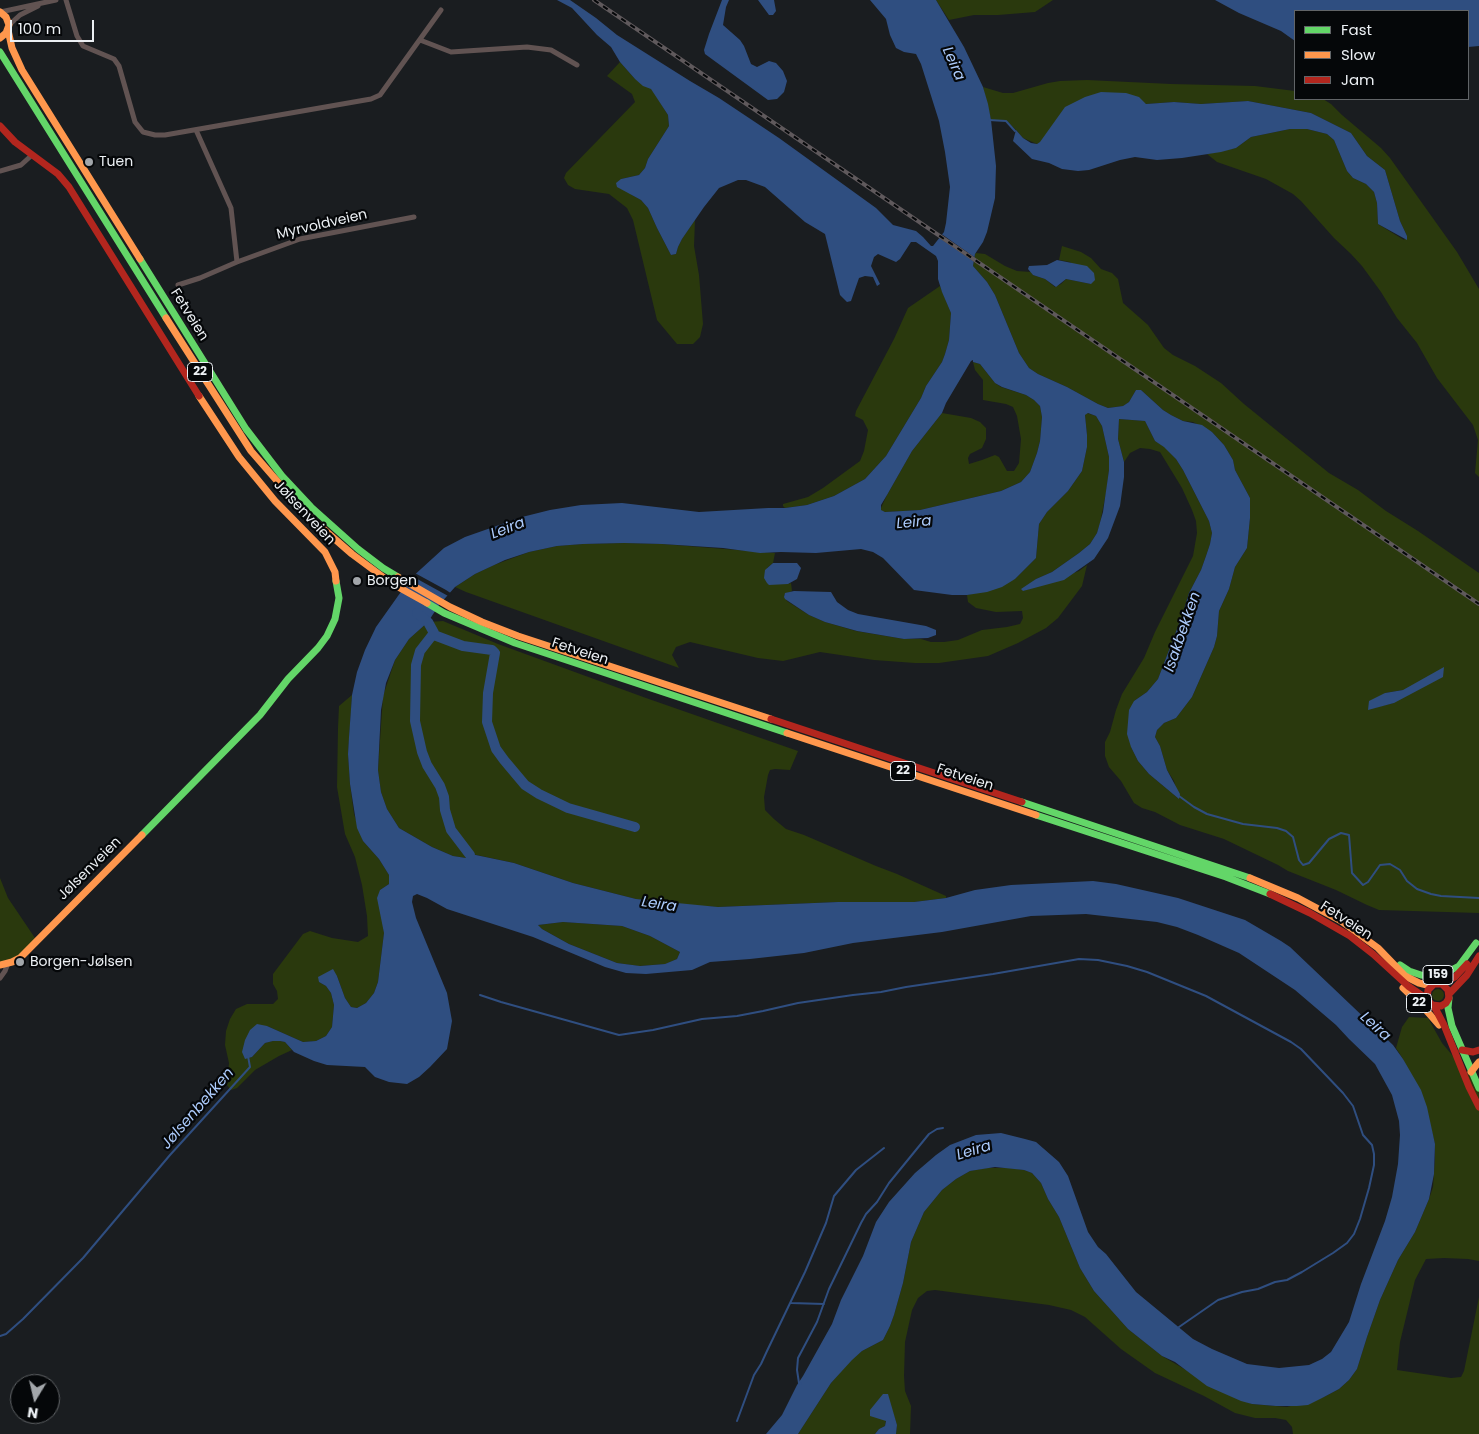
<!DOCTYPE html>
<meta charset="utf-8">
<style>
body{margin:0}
#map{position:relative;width:1479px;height:1434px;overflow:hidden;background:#1a1d20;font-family:Poppins,sans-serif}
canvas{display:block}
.legend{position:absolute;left:1294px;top:10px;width:175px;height:90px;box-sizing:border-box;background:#050709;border:1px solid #616467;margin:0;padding:6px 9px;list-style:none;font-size:15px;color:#ecf0f4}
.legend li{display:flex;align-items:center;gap:10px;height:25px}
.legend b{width:25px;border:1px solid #616467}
.north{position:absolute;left:10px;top:1374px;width:50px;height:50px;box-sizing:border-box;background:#050709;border:1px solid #616467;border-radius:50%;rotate:189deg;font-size:14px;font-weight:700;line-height:20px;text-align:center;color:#ecf0f4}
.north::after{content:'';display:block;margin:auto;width:18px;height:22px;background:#a2a6aa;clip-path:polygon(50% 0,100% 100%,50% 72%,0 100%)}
.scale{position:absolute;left:10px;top:20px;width:84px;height:22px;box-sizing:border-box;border:2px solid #ecf0f4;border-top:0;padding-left:6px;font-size:15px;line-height:18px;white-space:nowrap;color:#ecf0f4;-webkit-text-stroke:4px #050709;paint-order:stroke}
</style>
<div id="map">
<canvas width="1479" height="1434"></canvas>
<ul class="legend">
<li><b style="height:6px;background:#63d668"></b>Fast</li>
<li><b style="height:6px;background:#ff974d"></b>Slow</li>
<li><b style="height:6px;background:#b3261e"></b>Jam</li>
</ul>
<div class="north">N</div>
<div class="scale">100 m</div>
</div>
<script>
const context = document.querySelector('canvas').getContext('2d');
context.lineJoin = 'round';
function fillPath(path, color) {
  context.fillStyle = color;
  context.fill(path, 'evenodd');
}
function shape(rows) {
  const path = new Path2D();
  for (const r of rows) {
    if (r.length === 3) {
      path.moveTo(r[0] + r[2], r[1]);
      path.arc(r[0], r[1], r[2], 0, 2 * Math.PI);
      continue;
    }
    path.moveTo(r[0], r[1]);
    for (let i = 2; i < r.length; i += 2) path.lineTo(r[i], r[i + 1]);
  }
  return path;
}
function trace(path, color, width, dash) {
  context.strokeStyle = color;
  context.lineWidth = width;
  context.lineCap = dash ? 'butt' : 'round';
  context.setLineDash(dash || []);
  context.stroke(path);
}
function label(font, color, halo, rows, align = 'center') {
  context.font = font + ' Poppins,sans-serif';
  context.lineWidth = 4.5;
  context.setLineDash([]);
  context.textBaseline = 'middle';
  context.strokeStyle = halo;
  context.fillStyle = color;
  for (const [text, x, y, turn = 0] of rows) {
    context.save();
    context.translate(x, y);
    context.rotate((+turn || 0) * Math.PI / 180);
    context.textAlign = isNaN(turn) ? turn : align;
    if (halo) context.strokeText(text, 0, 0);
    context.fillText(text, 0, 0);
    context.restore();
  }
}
fillPath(shape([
 [936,0,1053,0,1035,12,998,15,974,15,949,20],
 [620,62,635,79,651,88,668,115,669,126,648,159,645,168,639,175,621,179,632,195,641,200,648,208,657,228,671,255,676,254,678,247,682,239,695,220,694,246,699,275,703,324,700,337,693,344,677,344,657,320,633,220,627,208,609,194,575,189,568,185,564,178,566,173,635,102,632,94,607,76],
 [1087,80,1171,84,1255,86,1295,91,1295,99,1323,99,1331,104,1342,115,1381,148,1390,158,1457,252,1479,289,1479,477,1475,473,1478,440,1473,425,1437,378,1417,343,1397,318,1381,292,1362,266,1351,254,1334,238,1301,201,1293,194,1266,179,1217,162,1207,154,1236,148,1251,137,1290,129,1307,129,1327,134,1334,140,1347,171,1353,178,1366,184,1374,192,1377,203,1378,224,1404,240,1407,236,1400,221,1385,170,1367,156,1351,133,1311,113,1248,101,1201,104,1174,102,1146,104,1143,103,1037,144,1023,138,1017,131,1008,122,991,120,983,87,1003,93,1013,93,1048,83,1060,81],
 [1062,246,1081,252,1091,258,1101,269,1112,273,1118,279,1123,303,1148,325,1164,348,1173,355,1195,366,1221,383,1244,404,1329,473,1358,490,1386,511,1418,531,1479,573,1479,913,1379,910,1367,905,1336,890,1288,871,1278,865,1224,839,1180,825,1155,812,1142,808,1134,803,1121,781,1109,767,1105,756,1105,742,1110,732,1116,710,1122,694,1144,658,1155,632,1193,556,1197,533,1196,521,1192,510,1182,488,1160,452,1150,449,1140,448,1130,453,1124,462,1118,439,1119,419,1145,421,1155,441,1164,446,1176,459,1183,470,1209,521,1212,533,1210,544,1206,556,1201,570,1189,593,1182,616,1158,679,1147,692,1134,701,1131,747,1138,761,1149,774,1179,799,1174,781,1167,770,1160,746,1155,737,1157,730,1164,723,1176,718,1192,697,1214,647,1217,636,1219,611,1229,589,1235,567,1247,548,1250,518,1250,498,1235,470,1233,460,1224,445,1212,432,1193,422,1183,421,1171,415,1163,410,1141,390,1136,390,1129,402,1123,406,1108,408,1098,404,1067,387,1038,374,1029,368,1019,353,995,295,987,282,973,266,975,254,976,253,985,254,1005,266,1017,271,1031,272,1033,275,1045,279,1055,287,1061,284,1066,279,1091,284,1070,262,1059,260],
 [1403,690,1394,703,1368,709,1385,693],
 [940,286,951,313,949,340,945,354,942,362,926,386,921,398,886,456,865,479,834,496,807,505,785,508,783,506,783,504,808,497,823,488,860,461,864,451,868,430,863,420,855,416,856,411,894,339,908,308],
 [973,362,980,364,995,383,1001,387,1026,395,1034,400,1040,406,1042,417,1040,441,1037,453,1030,472,1021,482,1001,491,920,510,885,512,880,510,887,495,912,451,942,413,971,418,980,422,986,428,986,439,982,448,970,454,968,458,969,464,982,460,995,455,999,457,1007,471,1014,471,1019,463,1021,439,1017,416,1013,407,1006,404,983,400,983,380,975,370],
 [1087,413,1096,416,1102,426,1109,457,1109,470,1106,493,1100,523,1097,533,1090,544,1079,553,1052,572,1036,579,1023,591,1079,571,1087,565,1082,586,1058,618,1046,628,1018,643,988,656,939,663,915,663,874,660,820,652,783,661,758,658,690,642,676,647,672,655,679,668,466,592,455,587,475,574,494,565,529,552,557,546,583,544,624,543,662,544,775,553,773,563,767,568,788,584,791,583,792,591,784,595,787,601,809,615,825,622,856,631,904,639,921,639,931,642,944,642,958,640,982,630,1007,627,1020,624,1023,618,1022,611,996,612,976,608,968,602,967,595,976,593,1015,579,1036,558,1039,524,1047,512,1068,491,1082,471,1087,447,1087,435,1085,415],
 [443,621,498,644,646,698,798,751,790,770,775,769,770,770,768,775,764,797,765,810,774,819,786,829,804,835,876,866,897,874,946,896,946,898,914,902,838,902,718,907,700,906,636,899,573,883,514,863,472,854,466,858,453,856,432,847,399,828,387,809,381,792,378,770,383,696,395,660,409,639,428,622],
 [352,695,348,754,350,784,354,814,363,841,379,859,389,875,389,884,380,890,384,933,378,982,374,993,366,1003,357,1008,351,1007,345,998,337,976,319,982,326,986,331,993,334,1005,332,1027,326,1036,316,1041,303,1042,267,1026,247,1058,252,1057,265,1043,273,1041,280,1041,285,1042,292,1050,279,1056,255,1070,237,1088,231,1090,227,1085,229,1063,225,1045,226,1031,230,1019,236,1009,247,1004,273,1004,278,999,277,991,273,984,273,974,303,934,310,931,332,938,358,942,368,936,367,916,362,885,355,857,345,834,337,787,338,728,339,706],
 [0,878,8,898,35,938,29,949,17,963,0,964],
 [563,922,622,926,650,936,680,952,677,959,666,964,639,966,617,963,569,944,542,929,538,925],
 [1438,995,6],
 [1409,1017,1428,1018,1442,1043,1479,1087,1479,1261,1468,1259,1444,1258,1426,1259,1415,1280,1400,1342,1397,1370,1451,1378,1461,1377,1464,1371,1479,1297,1479,1434,1293,1434,1292,1427,1286,1420,1275,1418,1255,1418,1235,1413,1204,1396,1155,1373,1121,1349,1085,1317,1071,1310,1049,1305,935,1290,927,1291,918,1298,912,1310,905,1342,904,1376,905,1391,911,1406,910,1434,896,1434,897,1425,892,1410,886,1420,885,1426,879,1429,875,1434,798,1434,831,1383,852,1359,862,1351,883,1340,890,1326,894,1315,903,1283,911,1242,924,1212,942,1190,956,1179,970,1171,986,1168,1010,1168,1024,1170,1032,1173,1041,1183,1048,1199,1059,1217,1080,1268,1094,1291,1128,1329,1162,1356,1229,1395,1252,1404,1287,1407,1324,1397,1339,1389,1349,1380,1357,1369,1367,1337,1380,1300,1398,1260,1415,1232,1429,1199,1433,1187,1435,1159,1435,1144,1431,1128,1403,1059,1396,1048,1402,1027]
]), '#2a390d');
fillPath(shape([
 [557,0,570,0,596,18,617,35,690,81,719,98,779,138,876,208,893,225,916,231,923,237,931,246,933,246,944,232,946,223,950,187,945,152,939,121,921,64,916,54,904,52,896,48,890,35,886,19,870,0,936,0,964,47,983,87,988,104,991,120,996,166,995,198,987,232,983,242,975,254,973,266,987,282,995,295,1019,353,1029,368,1038,374,1067,387,1098,404,1108,408,1123,406,1129,402,1136,390,1141,390,1163,410,1171,415,1183,421,1202,425,1212,432,1224,445,1233,460,1235,470,1250,498,1250,518,1247,548,1235,567,1229,589,1219,611,1217,636,1214,647,1192,697,1176,718,1164,723,1157,730,1155,737,1160,746,1167,770,1180,794,1179,799,1149,774,1138,761,1131,747,1127,734,1129,710,1134,701,1147,692,1158,679,1182,616,1189,593,1201,570,1206,556,1210,544,1212,533,1209,521,1183,470,1176,459,1164,447,1155,441,1145,421,1119,419,1118,439,1124,462,1124,477,1120,506,1108,538,1094,559,1064,580,1023,591,1021,589,1036,579,1052,572,1079,553,1090,544,1097,533,1103,512,1109,470,1109,457,1102,426,1096,416,1088,413,1085,415,1087,435,1087,447,1082,471,1068,491,1047,512,1039,524,1036,558,1015,579,1002,587,987,592,967,595,952,595,914,590,883,558,873,552,861,549,816,553,781,552,760,553,723,548,662,544,624,543,583,544,557,546,529,552,505,560,475,574,455,587,439,605,428,622,409,639,395,660,386,683,381,710,378,770,381,792,387,809,399,828,432,847,453,856,466,858,471,854,514,863,573,883,636,899,718,907,838,902,914,902,946,898,975,890,1011,885,1093,881,1116,884,1178,898,1245,920,1281,941,1290,947,1393,1045,1403,1059,1421,1090,1427,1107,1435,1144,1434,1174,1429,1199,1415,1232,1398,1260,1380,1300,1367,1337,1357,1369,1349,1380,1339,1389,1324,1397,1308,1405,1297,1406,1276,1406,1252,1404,1241,1401,1207,1386,1175,1362,1162,1356,1128,1329,1094,1291,1080,1268,1059,1217,1048,1199,1041,1183,1032,1173,1024,1170,995,1167,970,1171,956,1179,942,1190,924,1212,911,1242,903,1283,894,1315,890,1326,883,1340,862,1351,852,1360,831,1383,798,1434,766,1434,782,1415,797,1385,803,1376,832,1324,841,1300,863,1256,876,1222,889,1202,915,1173,936,1155,950,1145,976,1135,1001,1133,1025,1139,1036,1142,1059,1162,1068,1176,1088,1232,1098,1247,1106,1254,1136,1292,1193,1339,1212,1349,1247,1364,1279,1368,1309,1365,1322,1359,1331,1352,1349,1322,1361,1284,1385,1221,1392,1197,1398,1164,1400,1135,1399,1121,1392,1095,1375,1064,1349,1039,1336,1025,1295,990,1239,953,1198,935,1177,927,1157,922,1086,914,1031,916,942,932,853,943,804,953,750,959,710,962,692,970,646,974,626,973,605,967,533,937,447,909,427,898,417,894,413,896,412,902,416,918,447,993,452,1021,447,1049,430,1067,419,1077,407,1084,389,1082,375,1077,365,1067,327,1065,314,1061,294,1052,285,1042,280,1041,273,1041,265,1043,252,1057,245,1059,242,1052,245,1040,250,1030,257,1024,267,1026,303,1042,316,1041,326,1036,332,1027,334,1005,331,993,326,986,319,982,318,977,333,969,337,976,345,998,351,1007,357,1008,366,1003,374,993,378,982,384,933,377,898,380,890,389,884,389,875,379,859,363,841,357,828,350,784,348,754,349,737,352,695,357,672,365,650,376,627,410,579,444,548,465,537,522,517,550,510,581,505,622,503,699,512,768,508,785,508,807,505,834,496,865,479,886,456,921,398,926,386,942,362,945,354,949,340,951,313,942,292,938,279,938,261,936,256,916,242,911,242,900,259,896,262,878,254,874,257,871,266,880,284,877,286,873,277,865,276,859,278,851,301,847,302,840,295,825,234,805,222,765,187,746,180,738,180,719,188,704,207,682,239,678,247,676,254,671,255,657,228,648,208,641,200,617,187,616,183,621,179,639,175,645,168,648,159,669,126,668,115,651,89,643,86,635,79,620,62,611,47,597,35,572,8],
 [973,360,973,362,980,364,995,383,1002,387,1026,395,1034,400,1040,406,1042,417,1040,441,1037,453,1030,472,1021,482,1001,491,920,510,885,512,881,510,881,505,887,495,912,451,942,413,946,403,971,361],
 [563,922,622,926,650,936,680,952,677,959,665,964,640,966,617,963,569,944,542,929,538,925],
 [722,0,729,0,726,7,723,25,740,40,744,46,751,64,757,67,769,61,776,63,783,71,787,81,784,92,777,99,768,100,705,54,704,50,709,34],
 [758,0,774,0,776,11,773,15,769,15],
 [1215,0,1479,0,1479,46,1468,47,1468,11,1295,11,1295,41,1281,31,1239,13],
 [1101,92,1126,93,1139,97,1146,104,1174,102,1201,104,1248,101,1311,113,1351,133,1367,156,1385,170,1400,221,1407,236,1407,240,1378,224,1377,203,1374,192,1366,184,1353,178,1347,171,1334,140,1327,134,1307,129,1290,129,1251,137,1236,148,1221,152,1182,158,1157,160,1135,157,1120,160,1089,170,1078,171,1062,169,1049,163,1032,159,1013,141,1016,130,1023,138,1031,143,1037,144,1040,142,1065,107,1085,97],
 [1057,260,1087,266,1094,273,1095,280,1091,284,1066,279,1056,287,1045,279,1033,275,1028,269,1029,266,1047,265],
 [773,563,797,563,801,568,797,579,788,584,769,585,767,583,764,578,765,570],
 [794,591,831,592,837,602,848,610,858,614,926,626,936,630,936,635,928,638,904,639,857,631,825,622,809,615,785,599,784,597,785,593],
 [1444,667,1443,677,1394,703,1368,710,1369,701,1385,693,1403,690],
 [883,1394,888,1394,897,1425,896,1434,875,1434,879,1429,885,1426,886,1421,870,1416,870,1410]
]), '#2f4e80');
fillPath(shape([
 [940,233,977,259,976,263,938,237],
 [413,572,446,590,452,594,450,597,410,575]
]), '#1a1d20');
trace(shape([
 [989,120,1006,121,1015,131],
 [1179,796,1194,807,1207,814,1243,824,1277,828,1286,831,1293,837,1299,860,1303,865,1309,863,1329,839,1341,833,1349,835,1352,873,1363,885,1368,882,1380,865,1390,864,1400,870,1407,881,1417,889,1431,894,1441,896,1479,898],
 [480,995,501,1002,619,1035,653,1030,702,1019,737,1016,763,1011,798,1003,853,995,881,992,906,987,993,974,1079,959,1098,960,1127,966,1147,972,1206,996,1291,1042,1301,1049,1343,1093,1353,1106,1363,1135,1372,1145,1374,1154,1374,1165,1369,1188,1360,1219,1354,1234,1347,1243,1333,1253,1302,1272,1287,1280,1275,1282,1258,1289,1242,1292,1218,1300,1179,1327],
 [791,1303,824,1304],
 [0,1336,6,1334,23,1319,83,1258,170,1155,250,1067,248,1056],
 [801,1384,799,1383,797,1370,798,1358,817,1322,829,1289,861,1223,866,1214,877,1202,889,1183,929,1134,937,1129,943,1128],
 [737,1421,754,1375,761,1364,767,1351,805,1272,826,1223,834,1196,856,1170,884,1148]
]), '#2f4e80', 2);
trace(shape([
 [417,613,428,622,434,633],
 [434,633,434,635,463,646,492,650,495,653,488,693,487,722,496,749,504,760,525,785,539,794,568,808,635,827],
 [434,633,420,651,416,665,415,721,422,752,427,765,440,786,444,797,445,810,451,830,470,855]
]), '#2f4e80', 10);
trace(shape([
 [66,0,77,36,83,46,114,59,119,66,135,122,143,132,155,135,165,135,371,99,380,95,441,10],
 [0,12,56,0],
 [9,25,20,15,38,6],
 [420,40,451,52,527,47,551,50,577,65],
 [0,171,21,165,32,155],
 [237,262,300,239,414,217],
 [178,285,200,278,237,262,231,208,196,130],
 [0,978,5,971,8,963]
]), '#615352', 5);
trace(shape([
 [0,52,166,318],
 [140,259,246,429,282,476,311,507,358,549,383,568,398,577],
 [427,603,444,613,515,643,787,733],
 [1022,802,1250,878],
 [1036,815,1226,877,1270,894],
 [142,835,260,715,288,679,318,648,327,636,335,619,339,598,336,581],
 [1400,965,1409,971,1421,975,1431,976,1444,974,1459,966,1476,943],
 [1449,998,1448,1008,1452,1026,1479,1088]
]), '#63d668', 7);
trace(shape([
 [0,12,6,17,9,25,6,33,0,38],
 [8,30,12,48,22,70,140,259],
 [166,318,251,451,305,513,352,554,391,583,427,603],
 [199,396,239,457,275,501,325,552,335,572,336,581],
 [398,577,450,607,482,622,518,636,771,719],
 [787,733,1036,815],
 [1250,878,1298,898,1341,921,1378,948,1405,976,1419,983,1431,986],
 [0,965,12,962,20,958,142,835],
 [1403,988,1425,1009,1439,1025],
 [1471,1072,1479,1062]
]), '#ff974d', 7);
trace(shape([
 [0,126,15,142,58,174,69,187,199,396],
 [771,719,1022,802],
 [1270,894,1310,913,1350,936,1373,954,1408,986,1427,999,1432,1005,1441,1006,1446,1003,1449,998,1448,990,1442,984,1434,984,1428,990,1427,999],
 [1442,984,1455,977,1467,964],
 [1449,994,1467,975,1479,956],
 [1434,1006,1444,1025,1469,1087,1479,1107],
 [1462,1050,1473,1052,1479,1050]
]), '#b3261e', 7);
const rail = shape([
 [594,0,1479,604]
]);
trace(rail, '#5f595c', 4);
trace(rail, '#050709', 2, [5.5]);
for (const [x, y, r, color] of [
 [89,162,5,"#a2a6aa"],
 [357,581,5,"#a2a6aa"],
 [20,962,5,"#a2a6aa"]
]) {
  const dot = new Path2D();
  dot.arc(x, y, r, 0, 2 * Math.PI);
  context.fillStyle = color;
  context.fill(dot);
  trace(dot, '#050709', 2);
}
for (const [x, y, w] of [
 [200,372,25],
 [903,771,25],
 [1438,975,30],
 [1419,1003,25]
]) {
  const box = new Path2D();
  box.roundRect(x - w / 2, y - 9.5, w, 19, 4);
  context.fillStyle = '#050709';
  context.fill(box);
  trace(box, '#ecf0f4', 1);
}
label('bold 12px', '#ecf0f4', null, [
 ["22",200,372],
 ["22",903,771],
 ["159",1438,975],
 ["22",1419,1003]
]);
label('14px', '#ecf0f4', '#050709', [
 ["Tuen",99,162],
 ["Borgen",367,581],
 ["Borgen-Jølsen",30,962]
], 'left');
label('14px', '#ecf0f4', '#050709', [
 ["Myrvoldveien",322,225,-13],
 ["Fetveien",189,315,58],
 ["Jølsenveien",304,513,47],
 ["Fetveien",580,652,18],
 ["Fetveien",965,778,18],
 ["Jølsenveien",90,869,-45],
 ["Fetveien",1346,921,33]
]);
label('italic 15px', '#accbfc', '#050709', [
 ["Leira",953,64,66],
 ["Leira",914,523,-5],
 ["Leira",508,529,-21],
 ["Isakbekken",1183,632,-71],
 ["Leira",659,905,9],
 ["Leira",1375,1027,42],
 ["Jølsenbekken",198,1109,-49],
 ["Leira",974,1151,-17]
]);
</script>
